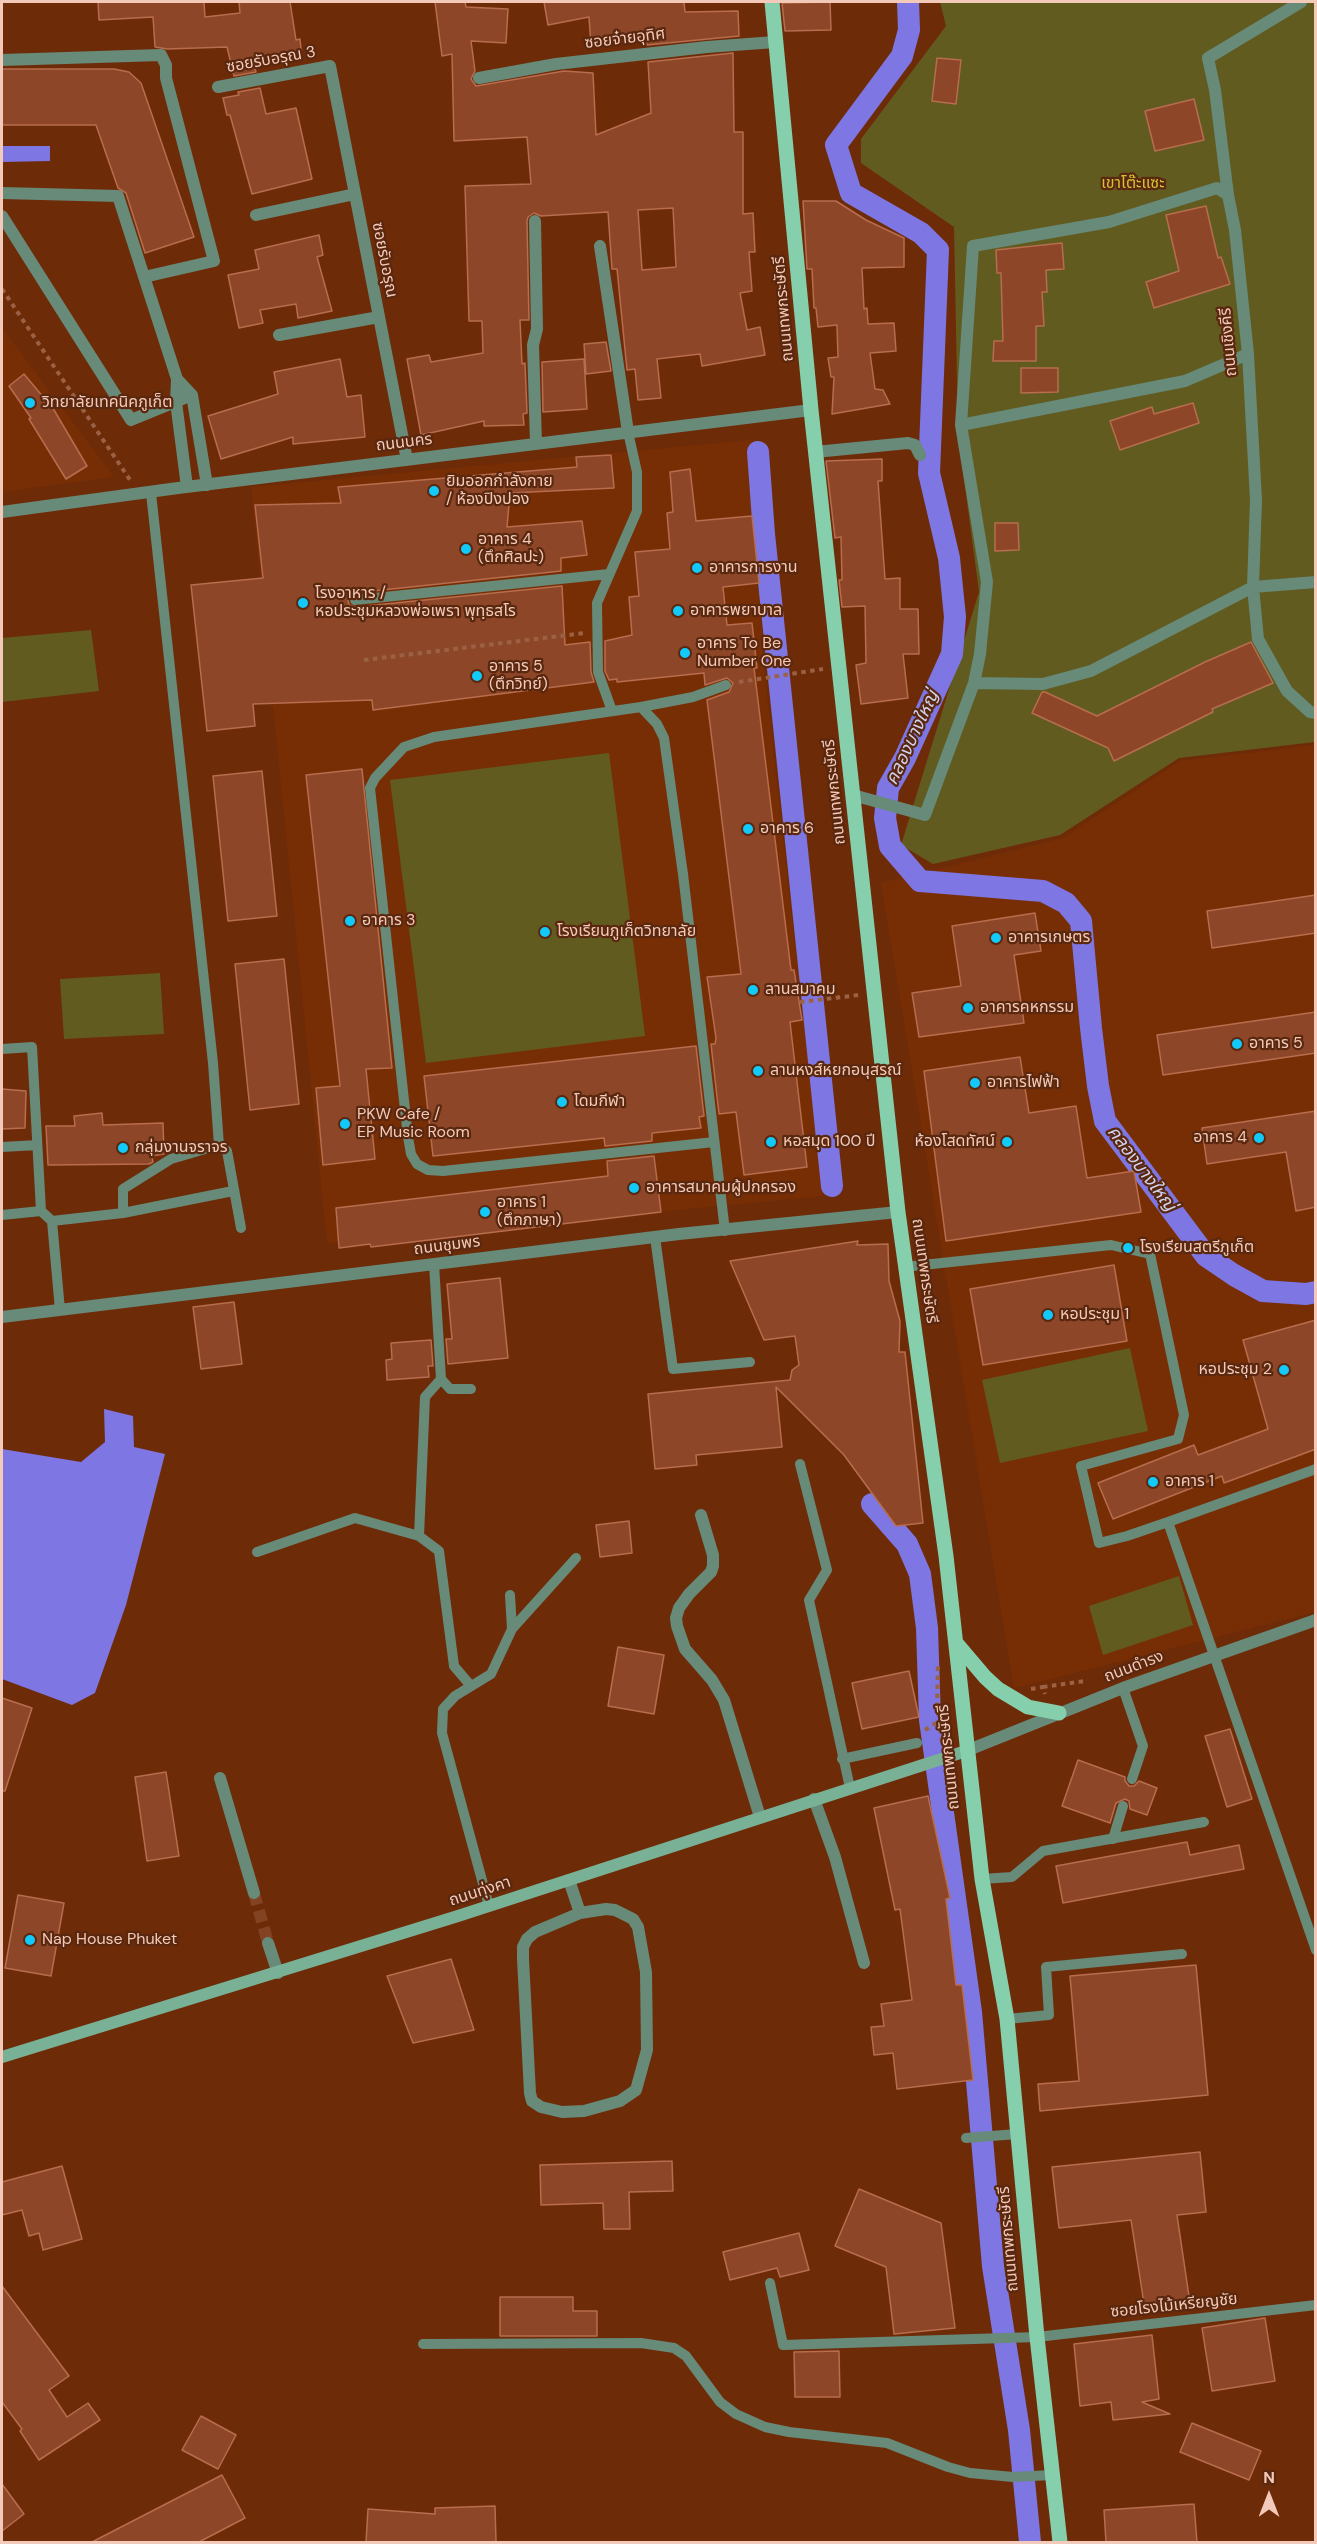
<!DOCTYPE html>
<meta charset="utf-8">
<style>
body{margin:0}
#map{position:relative;width:1317px;height:2544px;overflow:hidden;background:#6e2b08;font-family:"DM Sans",sans-serif}
canvas{display:block}
.frame{position:absolute;inset:0;border:3px solid #f3cab9;pointer-events:none}
.north{position:absolute;left:1239px;top:2466px;width:60px;height:60px;-webkit-text-stroke:4px #5a270f;paint-order:stroke;rotate:0deg;font-size:16px;font-weight:700;line-height:24px;text-align:center;color:#f3cab9}
.north::after{content:'';display:block;margin:auto;width:21px;height:27px;background:#f3cab9;clip-path:polygon(50% 0,100% 100%,50% 72%,0 100%)}
</style>
<div id="map">
<canvas width="1317" height="2544"></canvas>
<div class="frame"></div>
<div class="north">N</div>
</div>
<script>
const context = document.querySelector('canvas').getContext('2d');
context.lineJoin = 'round';
function fillPath(path, color) {
  context.fillStyle = color;
  context.fill(path, 'evenodd');
}
function shape(rows) {
  const path = new Path2D();
  for (const r of rows) {
    path.moveTo(r[0], r[1]);
    for (let i = 2; i < r.length; i += 2) path.lineTo(r[i], r[i + 1]);
  }
  return path;
}
function trace(path, color, width, dash) {
  context.strokeStyle = color;
  context.lineWidth = width;
  context.lineCap = dash ? 'butt' : 'round';
  context.setLineDash(dash || []);
  context.stroke(path);
}
function label(font, color, halo, rows, align = 'center') {
  context.font = font + ' "DM Sans","Noto Sans Thai",sans-serif';
  context.lineWidth = 4.5;
  context.setLineDash([]);
  context.textBaseline = 'middle';
  context.strokeStyle = halo;
  context.fillStyle = color;
  for (const [text, x, y, turn = 0] of rows) {
    context.save();
    context.translate(x, y);
    context.rotate((+turn || 0) * Math.PI / 180);
    context.textAlign = isNaN(turn) ? turn : align;
    if (halo) context.strokeText(text, 0, 0);
    context.fillText(text, 0, 0);
    context.restore();
  }
}
fillPath(shape([
 [2,328,114,477,2,492],
 [752,440,764,668,823,1196,327,1243,251,487],
 [1315,745,1315,1612,1014,1688,881,883,1063,838,1180,761]
]), '#782e04');
fillPath(shape([
 [940,2,1315,2,1315,742,1179,758,1060,835,933,864,901,845,979,592,958,434,954,227,861,163,861,139,946,26],
 [91,630,99,691,2,702,2,638],
 [609,753,645,1036,426,1063,390,780],
 [160,973,164,1034,64,1039,60,979],
 [1130,1348,1148,1431,1000,1463,982,1380],
 [1179,1576,1193,1625,1103,1655,1089,1606]
]), '#615b20');
fillPath(shape([
 [2,146,50,146,50,161,2,162],
 [104,1409,133,1416,134,1447,165,1454,126,1605,95,1693,72,1705,2,1679,2,1449,81,1462,105,1442]
]), '#7d76e3');
trace(shape([
 [908,2,909,30,902,56,836,145,851,193,921,233,938,250,929,473,949,558,955,617,952,654,905,758,888,788,885,818,890,846,920,881,1043,891,1066,903,1081,921,1091,1028,1098,1086,1105,1121,1206,1256,1234,1275,1263,1291,1306,1294,1316,1292],
 [758,452,764,534,832,1186],
 [872,1504,907,1544,920,1574,927,1628,930,1720,971,2012,993,2266,1019,2430,1030,2542]
]), '#7d76e3', 22);
const building = shape([
 [98,2,204,2,205,17,240,13,239,2,290,2,296,40,300,39,302,59,254,65,256,72,234,76,227,47,167,49,155,47,153,17,99,20,98,2],
 [435,2,465,2,466,7,508,9,506,43,471,41,475,71,471,79,476,86,564,71,593,73,596,135,651,113,648,62,733,53,734,132,743,132,743,214,753,213,755,252,749,252,752,291,740,293,747,330,760,327,765,355,702,366,700,354,657,359,661,398,638,400,635,369,627,370,617,269,612,269,608,212,541,216,534,213,528,217,527,221,529,320,520,320,522,364,525,363,527,413,523,414,524,425,484,426,484,421,421,435,407,359,429,355,431,362,483,353,482,321,469,321,465,186,531,184,527,137,454,141,452,54,442,56,435,2],
 [673,208,676,267,642,270,638,210,673,208],
 [544,2,684,2,685,12,738,11,739,36,647,45,647,38,591,46,589,17,548,25,544,2],
 [830,2,831,30,785,31,782,3,830,2],
 [937,58,961,60,956,104,932,101,937,58],
 [2,69,114,69,129,72,141,83,194,237,145,253,126,193,118,188,96,125,2,125,2,69],
 [260,88,266,114,296,108,312,179,252,194,230,115,227,115,223,98,239,95,238,92,260,88],
 [1194,99,1204,140,1155,151,1145,111,1194,99],
 [803,201,836,201,866,220,904,238,904,267,862,268,864,309,867,308,868,324,894,323,896,351,870,353,875,389,883,390,890,404,832,414,834,377,831,377,828,358,838,357,837,325,818,327,816,308,814,308,812,269,807,269,803,201],
 [1206,206,1218,258,1221,257,1230,284,1154,308,1146,282,1179,271,1166,215,1206,206],
 [319,235,323,255,317,257,332,311,298,318,296,304,260,310,263,323,239,328,228,275,259,269,255,250,319,235],
 [1062,243,1064,269,1046,270,1047,292,1042,292,1044,326,1036,326,1036,361,993,361,994,341,1003,341,1001,273,997,273,996,250,1062,243],
 [606,342,611,371,586,374,584,344,606,342],
 [340,359,347,397,361,395,365,437,293,444,293,437,221,459,208,416,278,394,274,372,340,359],
 [584,359,587,409,543,412,542,362,584,359],
 [1021,368,1058,368,1058,392,1021,393,1021,368],
 [24,374,54,410,87,466,66,479,29,419,31,418,9,386,24,374],
 [1193,403,1199,423,1120,450,1110,421,1152,407,1154,414,1193,403],
 [611,455,614,488,510,493,507,527,582,521,587,555,561,558,561,571,354,593,350,594,348,600,349,605,356,607,562,586,565,645,590,642,591,672,594,682,373,710,372,700,253,704,255,726,207,731,191,585,263,578,255,505,341,503,338,487,577,467,576,457,611,455],
 [882,459,882,481,878,481,885,579,900,578,900,609,918,609,919,654,903,654,908,698,861,704,856,665,866,663,865,606,842,607,839,580,842,580,841,537,835,538,826,461,882,459],
 [690,469,696,521,752,516,759,583,723,587,727,625,752,623,757,668,754,668,791,970,794,970,802,1020,790,1022,807,1167,744,1175,736,1112,719,1114,711,1044,715,1044,716,1038,707,977,741,974,707,700,729,692,733,683,727,678,705,685,704,673,617,682,617,679,609,680,605,671,605,641,632,635,629,597,639,596,635,552,670,549,667,513,673,512,670,472,690,469],
 [995,523,1018,523,1019,550,995,551,995,523],
 [1251,642,1273,683,1212,709,1213,712,1114,761,1108,748,1032,713,1042,692,1045,692,1097,716,1205,662,1251,642],
 [362,769,392,1068,366,1069,375,1159,323,1165,316,1088,340,1086,306,775,362,769],
 [262,771,277,916,228,921,213,776,262,771],
 [1316,895,1316,933,1212,948,1207,911,1316,895],
 [1035,913,1041,951,1014,955,1024,1023,919,1037,912,993,961,986,952,926,1035,913],
 [284,959,299,1104,250,1110,235,964,284,959],
 [1316,1012,1316,1053,1163,1075,1157,1035,1316,1012],
 [696,1046,704,1116,699,1117,701,1128,652,1133,652,1141,605,1146,604,1138,433,1156,424,1076,696,1046],
 [1020,1057,1029,1113,1076,1106,1087,1178,1134,1171,1141,1212,946,1241,924,1071,1020,1057],
 [2,1089,26,1091,25,1128,2,1129,2,1089],
 [1316,1111,1316,1207,1296,1211,1286,1152,1207,1164,1202,1128,1316,1111],
 [102,1113,103,1125,163,1123,164,1154,152,1156,153,1162,149,1164,48,1165,46,1126,75,1126,74,1116,102,1113],
 [654,1156,661,1212,371,1247,370,1244,339,1248,336,1208,608,1176,607,1161,654,1156],
 [858,1241,857,1245,888,1244,889,1281,900,1321,899,1352,905,1352,923,1523,896,1526,844,1455,776,1387,782,1447,696,1455,697,1465,655,1469,648,1394,790,1380,792,1370,799,1365,795,1336,764,1340,730,1261,858,1241],
 [1114,1265,1127,1341,983,1365,970,1289,1114,1265],
 [500,1278,508,1358,448,1364,446,1339,452,1339,447,1284,500,1278],
 [234,1302,242,1364,201,1369,193,1307,234,1302],
 [1316,1320,1316,1449,1224,1483,1222,1476,1113,1519,1098,1483,1194,1445,1198,1455,1268,1429,1243,1340,1316,1320],
 [431,1340,433,1366,428,1366,429,1377,387,1380,386,1360,392,1359,391,1343,431,1340],
 [629,1521,632,1553,600,1557,596,1525,629,1521],
 [618,1647,664,1655,654,1714,608,1706,618,1647],
 [909,1671,919,1717,862,1729,852,1683,909,1671],
 [2,1698,32,1708,5,1791,2,1791,2,1698],
 [1230,1729,1252,1799,1227,1807,1205,1736,1230,1729],
 [1078,1760,1125,1777,1125,1781,1129,1786,1134,1786,1139,1781,1157,1788,1147,1815,1130,1809,1129,1801,1125,1799,1116,1803,1110,1823,1062,1806,1078,1760],
 [166,1772,179,1856,147,1861,135,1777,166,1772],
 [928,1796,950,1898,946,1899,956,1985,962,1985,973,2080,897,2089,893,2053,874,2055,871,2027,884,2026,881,2004,912,2000,900,1909,895,1910,874,1808,928,1796],
 [1187,1842,1190,1855,1239,1845,1244,1869,1063,1903,1056,1866,1187,1842],
 [18,1895,64,1903,51,1976,5,1968,18,1895],
 [451,1959,474,2030,413,2043,387,1976,451,1959],
 [1196,1965,1208,2095,1040,2111,1038,2084,1079,2081,1070,1976,1196,1965],
 [1200,2152,1206,2212,1177,2215,1190,2303,1145,2310,1131,2220,1059,2228,1052,2167,1200,2152],
 [672,2161,673,2191,629,2192,630,2229,604,2229,603,2203,541,2205,540,2165,672,2161],
 [62,2166,82,2239,43,2250,39,2233,29,2236,22,2210,2,2215,2,2182,62,2166],
 [859,2189,941,2223,955,2328,894,2334,886,2267,835,2246,859,2189],
 [799,2233,809,2270,780,2277,777,2268,730,2280,723,2252,799,2233],
 [2,2286,69,2376,49,2390,67,2417,88,2403,100,2420,39,2460,20,2431,22,2429,2,2402,2,2286],
 [500,2297,573,2297,573,2311,597,2311,597,2336,500,2336,500,2297],
 [1265,2318,1275,2381,1212,2391,1202,2328,1265,2318],
 [1152,2335,1159,2399,1142,2402,1170,2414,1113,2420,1111,2402,1080,2406,1074,2344,1152,2335],
 [839,2351,840,2397,795,2397,794,2352,839,2351],
 [201,2416,236,2435,218,2469,182,2450,201,2416],
 [1192,2423,1261,2451,1249,2480,1180,2452,1192,2423],
 [222,2475,245,2518,199,2542,92,2542,222,2475],
 [2,2484,24,2514,2,2531,2,2484],
 [1194,2504,1197,2542,1106,2542,1104,2510,1194,2504],
 [495,2506,496,2542,366,2542,368,2509,435,2514,435,2508,495,2506]
]);
fillPath(building, '#8d4728');
trace(building, '#b76d4e', 1.5);
trace(shape([
 [254,1893,268,1943]
]), '#824323', 12, [12, 6]);
trace(shape([
 [2,289,130,480],
 [364,660,585,633],
 [739,682,823,669],
 [800,1002,859,995],
 [1043,1687,1085,1681],
 [1031,1689,1043,1687,1045,1694],
 [937,1707,938,1663],
 [925,1730,939,1721],
 [942,1742,937,1707,947,1705],
 [948,1773,953,1801]
]), '#9b6144', 4, [4.5, 4.5]);
trace(shape([
 [151,493,213,1063,219,1145],
 [355,600,609,574],
 [641,707,693,697,726,685],
 [612,711,598,672,597,603,637,511,637,472,628,432],
 [2,1049,32,1047,41,1211,52,1221,60,1310],
 [714,1142,443,1171,428,1170,417,1164,411,1154,408,1137,370,788,375,778,404,747,434,737,641,707,657,724,664,738,683,874,725,1231],
 [2,1147,37,1145],
 [123,1213,233,1191],
 [2,1215,41,1211],
 [52,1221,123,1213,123,1189,171,1159,219,1145,227,1151,241,1228],
 [655,1237,673,1369,750,1362],
 [434,1264,441,1379,425,1397,419,1536,439,1551,454,1666,471,1686],
 [904,1267,1111,1245,1150,1254,1184,1415,1178,1439,1081,1466,1099,1543,1127,1536,1168,1522],
 [441,1379,450,1389,471,1389],
 [800,1464,827,1570,809,1600,850,1788],
 [1316,1469,1168,1522,1316,1950],
 [257,1552,355,1518,419,1536],
 [510,1595,512,1629],
 [1123,1688,1143,1746,1132,1779],
 [842,1759,917,1743],
 [1113,1839,1123,1806],
 [982,1879,1012,1877,1043,1851,1204,1822],
 [489,1906,442,1733,443,1709,455,1696,491,1674,512,1629,576,1558],
 [1007,2019,1049,2015,1046,1967,1182,1954],
 [966,2138,1017,2134],
 [770,2283,783,2345,1037,2337,1316,2305],
 [423,2344,641,2343,674,2348,686,2356,720,2402,736,2414,765,2427,789,2432,887,2443,948,2467,970,2473,1013,2477,1052,2475]
]), '#678a79', 10);
trace(shape([
 [1301,2,1208,58,1215,90,1228,195,1235,230,1248,354,1256,500,1253,587,1258,639,1287,691,1310,712,1316,713],
 [2,60,161,55,166,65,166,78,214,261,144,277],
 [479,78,556,64,707,47,775,42],
 [218,87,330,66,407,460],
 [2,193,118,196,177,379,176,402,187,487],
 [1228,195,1217,188,1109,222,973,246,961,425,987,582,980,654,974,683,1043,684,1091,671,1253,587,1316,582],
 [256,215,355,194],
 [2,216,131,420,192,395],
 [535,221,537,329,533,345,536,443],
 [600,246,628,432],
 [279,335,379,317],
 [177,379,192,395,207,485],
 [961,425,1185,381,1248,354],
 [815,452,908,443,915,445,920,455],
 [2,512,178,488,811,410],
 [853,795,925,815,974,683],
 [2,1317,679,1234,898,1212],
 [701,1515,713,1555,713,1566,711,1572,689,1594,679,1608,676,1618,677,1626,685,1649,712,1680,724,1700,760,1817],
 [220,1778,254,1893],
 [814,1799,835,1857,864,1963],
 [569,1880,580,1913,535,1932,527,1939,523,1947,523,1959,530,2093,532,2101,541,2107,562,2112,584,2111,620,2101,636,2090,647,2050,646,1972,638,1927,633,1919,615,1910,606,1909,580,1913],
 [268,1943,278,1973]
]), '#678a79', 12);
trace(shape([
 [966,1751,1123,1688,1316,1620]
]), '#678a79', 12);
trace(shape([
 [2,2057,458,1916,966,1751]
]), '#78b196', 12);
trace(shape([
 [772,2,811,410,898,1212,946,1556,982,1879,1007,2019,1037,2337,1060,2542],
 [957,1644,985,1677,998,1689,1028,1707,1059,1713]
]), '#85cfad', 15);
for (const [x, y, r, color] of [
 [30,403,6,"#11cafa"],
 [434,491,6,"#11cafa"],
 [466,549,6,"#11cafa"],
 [697,568,6,"#11cafa"],
 [303,603,6,"#11cafa"],
 [678,611,6,"#11cafa"],
 [685,653,6,"#11cafa"],
 [477,676,6,"#11cafa"],
 [748,829,6,"#11cafa"],
 [350,921,6,"#11cafa"],
 [545,932,6,"#11cafa"],
 [996,938,6,"#11cafa"],
 [753,990,6,"#11cafa"],
 [968,1008,6,"#11cafa"],
 [1237,1044,6,"#11cafa"],
 [758,1071,6,"#11cafa"],
 [975,1083,6,"#11cafa"],
 [562,1102,6,"#11cafa"],
 [345,1124,6,"#11cafa"],
 [1259,1138,6,"#11cafa"],
 [771,1142,6,"#11cafa"],
 [1007,1142,6,"#11cafa"],
 [123,1148,6,"#11cafa"],
 [634,1188,6,"#11cafa"],
 [485,1212,6,"#11cafa"],
 [1128,1248,6,"#11cafa"],
 [1048,1315,6,"#11cafa"],
 [1284,1370,6,"#11cafa"],
 [1153,1482,6,"#11cafa"],
 [30,1940,6,"#11cafa"]
]) {
  const dot = new Path2D();
  dot.arc(x, y, r, 0, 2 * Math.PI);
  context.fillStyle = color;
  context.fill(dot);
  trace(dot, '#5a270f', 2);
}
label('16px', '#f3cab9', '#5a270f', [
 ["ซอยจ๋ายอุทิศ",625,39,-7],
 ["ซอยรับอรุณ 3",271,60,-10],
 ["ซอยรับอรุณ",384,260,79],
 ["ถนนเทพกระษัตรี",784,309,-95],
 ["ถนนเชิงคีรี",1229,342,-95],
 ["ถนนนคร",404,443,-7],
 ["ถนนเทพกระษัตรี",835,792,-96],
 ["ถนนชุมพร",447,1246,-7],
 ["ถนนเทพกระษัตรี",924,1271,82],
 ["ถนนดำรง",1134,1667,-21],
 ["ถนนเทพกระษัตรี",949,1757,-96],
 ["ถนนทุ่งคา",480,1892,-18],
 ["ถนนเทพกระษัตรี",1009,2239,-95],
 ["ซอยโรงไม้เหรียญชัย",1174,2306,-6]
]);
label('16px', '#d2c439', '#5a270f', [
 ["เขาโต๊ะแซะ",1133,184]
]);
label('16px', '#f3cab9', '#5a270f', [
 ["วิทยาลัยเทคนิคภูเก็ต",42,403],
 ["ยิมออกกำลังกาย",446,482],
 ["/ ห้องปิงปอง",446,500],
 ["อาคาร 4",478,540],
 ["(ตึกศิลปะ)",478,558],
 ["อาคารการงาน",709,568],
 ["โรงอาหาร /",315,594],
 ["หอประชุมหลวงพ่อเพรา พุทฺธสโร",315,612],
 ["อาคารพยาบาล",690,611],
 ["อาคาร To Be",697,644],
 ["Number One",697,662],
 ["อาคาร 5",489,667],
 ["(ตึกวิทย์)",489,685],
 ["อาคาร 6",760,829],
 ["อาคาร 3",362,921],
 ["โรงเรียนภูเก็ตวิทยาลัย",557,932],
 ["อาคารเกษตร",1008,938],
 ["ลานสมาคม",765,990],
 ["อาคารคหกรรม",980,1008],
 ["อาคาร 5",1249,1044],
 ["ลานหงส์หยกอนุสรณ์",770,1071],
 ["อาคารไฟฟ้า",987,1083],
 ["โดมกีฬา",574,1102],
 ["PKW Cafe /",357,1115],
 ["EP Music Room",357,1133],
 ["อาคาร 4",1247,1138,"right"],
 ["หอสมุด 100 ปี",783,1142],
 ["ห้องโสดทัศน์",995,1142,"right"],
 ["กลุ่มงานจราจร",135,1148],
 ["อาคารสมาคมผู้ปกครอง",646,1188],
 ["อาคาร 1",497,1203],
 ["(ตึกภาษา)",497,1221],
 ["โรงเรียนสตรีภูเก็ต",1140,1248],
 ["หอประชุม 1",1060,1315],
 ["หอประชุม 2",1272,1370,"right"],
 ["อาคาร 1",1165,1482],
 ["Nap House Phuket",42,1940]
], 'left');
label('italic 18px', '#d0d2ed', '#5a270f', [
 ["คลองบางใหญ่",913,738,-65],
 ["คลองบางใหญ่",1141,1169,53]
]);
</script>
